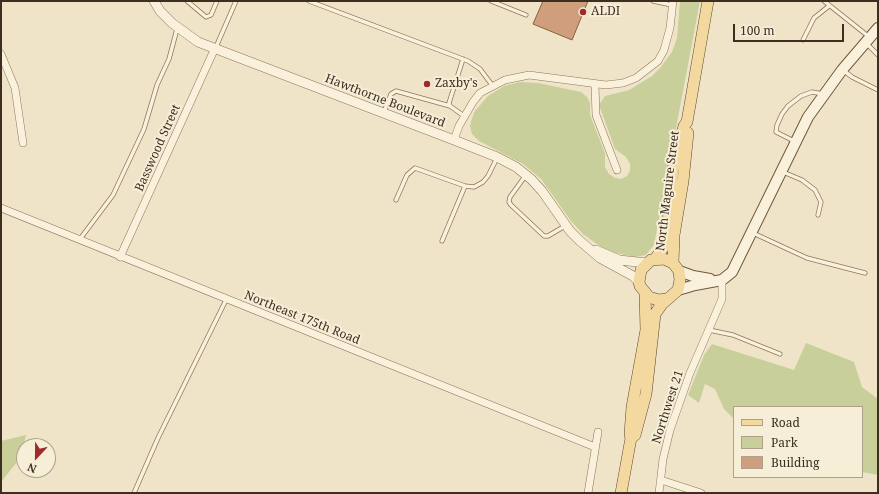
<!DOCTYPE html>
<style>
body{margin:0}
#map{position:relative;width:879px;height:494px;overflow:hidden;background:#f0e4c8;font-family:"Noto Serif",serif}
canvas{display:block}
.frame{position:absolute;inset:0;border:2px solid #3d2e20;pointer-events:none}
.legend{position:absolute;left:733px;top:406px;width:130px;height:72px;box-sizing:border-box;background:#f7eed8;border:1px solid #ada18e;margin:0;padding:5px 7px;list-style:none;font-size:12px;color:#3d2e20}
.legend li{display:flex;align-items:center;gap:8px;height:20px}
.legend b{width:20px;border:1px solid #ada18e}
.north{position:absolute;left:16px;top:438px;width:40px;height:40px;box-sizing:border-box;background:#f7eed8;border:1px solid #ada18e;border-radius:50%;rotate:202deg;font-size:11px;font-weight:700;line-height:16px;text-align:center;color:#3d2e20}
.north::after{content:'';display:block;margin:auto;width:14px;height:18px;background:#9e2a2b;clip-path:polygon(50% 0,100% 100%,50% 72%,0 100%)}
.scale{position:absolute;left:733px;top:24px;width:111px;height:18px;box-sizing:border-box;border:2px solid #3d2e20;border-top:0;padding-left:5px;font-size:12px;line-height:14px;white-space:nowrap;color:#3d2e20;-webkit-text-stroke:3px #f7eed8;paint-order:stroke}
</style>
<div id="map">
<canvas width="879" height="494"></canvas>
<div class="frame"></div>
<ul class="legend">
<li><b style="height:5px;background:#f3d9a0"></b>Road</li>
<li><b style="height:11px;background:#c9cf9b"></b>Park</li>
<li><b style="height:11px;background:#cf9f7d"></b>Building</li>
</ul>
<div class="north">N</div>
<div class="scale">100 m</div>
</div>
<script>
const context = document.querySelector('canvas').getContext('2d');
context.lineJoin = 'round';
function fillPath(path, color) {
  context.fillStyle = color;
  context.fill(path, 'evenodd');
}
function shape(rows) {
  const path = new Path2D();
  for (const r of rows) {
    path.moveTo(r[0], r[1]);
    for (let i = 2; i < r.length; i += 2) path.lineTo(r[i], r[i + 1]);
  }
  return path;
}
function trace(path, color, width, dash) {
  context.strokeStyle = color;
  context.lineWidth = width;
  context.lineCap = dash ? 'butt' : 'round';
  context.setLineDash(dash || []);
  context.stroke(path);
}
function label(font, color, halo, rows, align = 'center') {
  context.font = font + ' "Noto Serif",serif';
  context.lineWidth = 4;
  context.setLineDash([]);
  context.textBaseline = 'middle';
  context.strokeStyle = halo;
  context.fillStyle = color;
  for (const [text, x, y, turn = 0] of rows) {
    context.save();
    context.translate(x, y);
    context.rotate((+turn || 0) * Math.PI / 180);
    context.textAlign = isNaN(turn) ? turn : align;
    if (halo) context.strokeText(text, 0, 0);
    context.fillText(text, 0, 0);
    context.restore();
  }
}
fillPath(shape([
 [680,1,700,1,654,245,646,255,635,257,615,253,601,247,583,234,571,221,541,179,523,164,479,141,472,134,470,126,472,118,475,111,488,96,504,86,520,82,538,83,581,92,587,97,590,103,590,115,605,153,605,167,609,174,615,178,621,179,627,176,630,171,630,164,626,157,615,149,599,105,605,96,629,90,652,76,660,68,672,52,677,38],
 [806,343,854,362,862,387,878,399,878,475,862,472,862,407,734,407,734,419,724,409,715,389,705,384,699,403,688,395,704,355,712,344,794,370],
 [26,435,21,457,1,482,1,441]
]), '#c9cf9b');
const building = shape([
 [543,1,588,1,572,40,533,24,543,1]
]);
fillPath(building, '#cf9f7d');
trace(building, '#8d5f41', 1);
const service = shape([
 [187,1,206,17,211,15,217,1],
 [309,1,468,61,480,69,492,85],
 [491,1,526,15],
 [653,1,672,5],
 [824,1,868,36],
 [803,40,814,18,829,6],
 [866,43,878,55],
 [216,47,236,1],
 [463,59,449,103,450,106,464,116],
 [843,70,852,77,878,90],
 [384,112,391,94,396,91,450,106],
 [794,141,776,132,777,125,782,114,788,106,801,96,812,92,823,94],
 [783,172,802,180,815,190,821,202,818,215],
 [526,175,510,197,509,202,511,205,544,236,548,236,565,226],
 [396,200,407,175,415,168,465,186,474,187,483,182,488,176,497,158],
 [753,233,807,258,865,273],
 [80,239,113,195,144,129,157,85,169,59,177,29],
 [442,241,465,186],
 [709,330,733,335,780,354],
 [134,493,158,438,226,300]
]);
const minor = shape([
 [1,54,15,88,23,143],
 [595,85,596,115,617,170],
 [454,140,459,126,473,102,480,93,505,80,529,75,606,85,623,83,636,78,658,61,664,50,670,28,673,1],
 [1,208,595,447],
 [120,257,215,48],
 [661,480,701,493],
 [588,493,598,432],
 [659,493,663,459,670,430,690,373,722,299,722,280]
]);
const tertiary = shape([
 [154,1,160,11,172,23,198,42,454,140,497,157,516,167,531,179,542,191,570,231,580,241,600,258,633,276,639,282],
 [596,250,619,260,647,263]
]);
const secondary = shape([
 [679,271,693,276,710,279],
 [678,290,695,285,722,280,732,272,808,117,842,70,878,28]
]);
const primary = shape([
 [655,259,663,248,667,234,673,169,684,126,687,122,708,1],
 [673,263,674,235,683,181,688,133],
 [631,438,635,435,646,394,655,314,662,304,678,290,680,280,679,271,673,263,664,259,651,260,641,270,639,282,640,286,649,297,658,300,667,299],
 [621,493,631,438,630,434,632,407,646,330,645,294]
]);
trace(service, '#8d765c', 5);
trace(minor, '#8d765c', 8);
trace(tertiary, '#8d765c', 10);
trace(secondary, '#6f573f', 12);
trace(primary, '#5b4430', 12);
trace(service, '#faf1dc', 3.5);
trace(minor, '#faf1dc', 7);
trace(tertiary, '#faf1dc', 9);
trace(secondary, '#faf1dc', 10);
trace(primary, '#f3d9a0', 11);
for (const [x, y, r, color] of [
 [583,12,4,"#9e2a2b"],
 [427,84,4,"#9e2a2b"]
]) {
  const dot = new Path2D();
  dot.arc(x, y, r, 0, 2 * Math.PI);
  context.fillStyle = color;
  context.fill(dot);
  trace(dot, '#f7eed8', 1.5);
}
label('12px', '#3d2e20', '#f7eed8', [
 ["ALDI",591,12],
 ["Zaxby's",435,84]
], 'left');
label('12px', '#3d2e20', '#f7eed8', [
 ["Hawthorne Boulevard",385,101,21],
 ["Basswood Street",158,148,-66],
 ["North Maguire Street",668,191,-83],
 ["Northeast 175th Road",302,318,22],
 ["Northwest 21",668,407,-72]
]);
</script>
